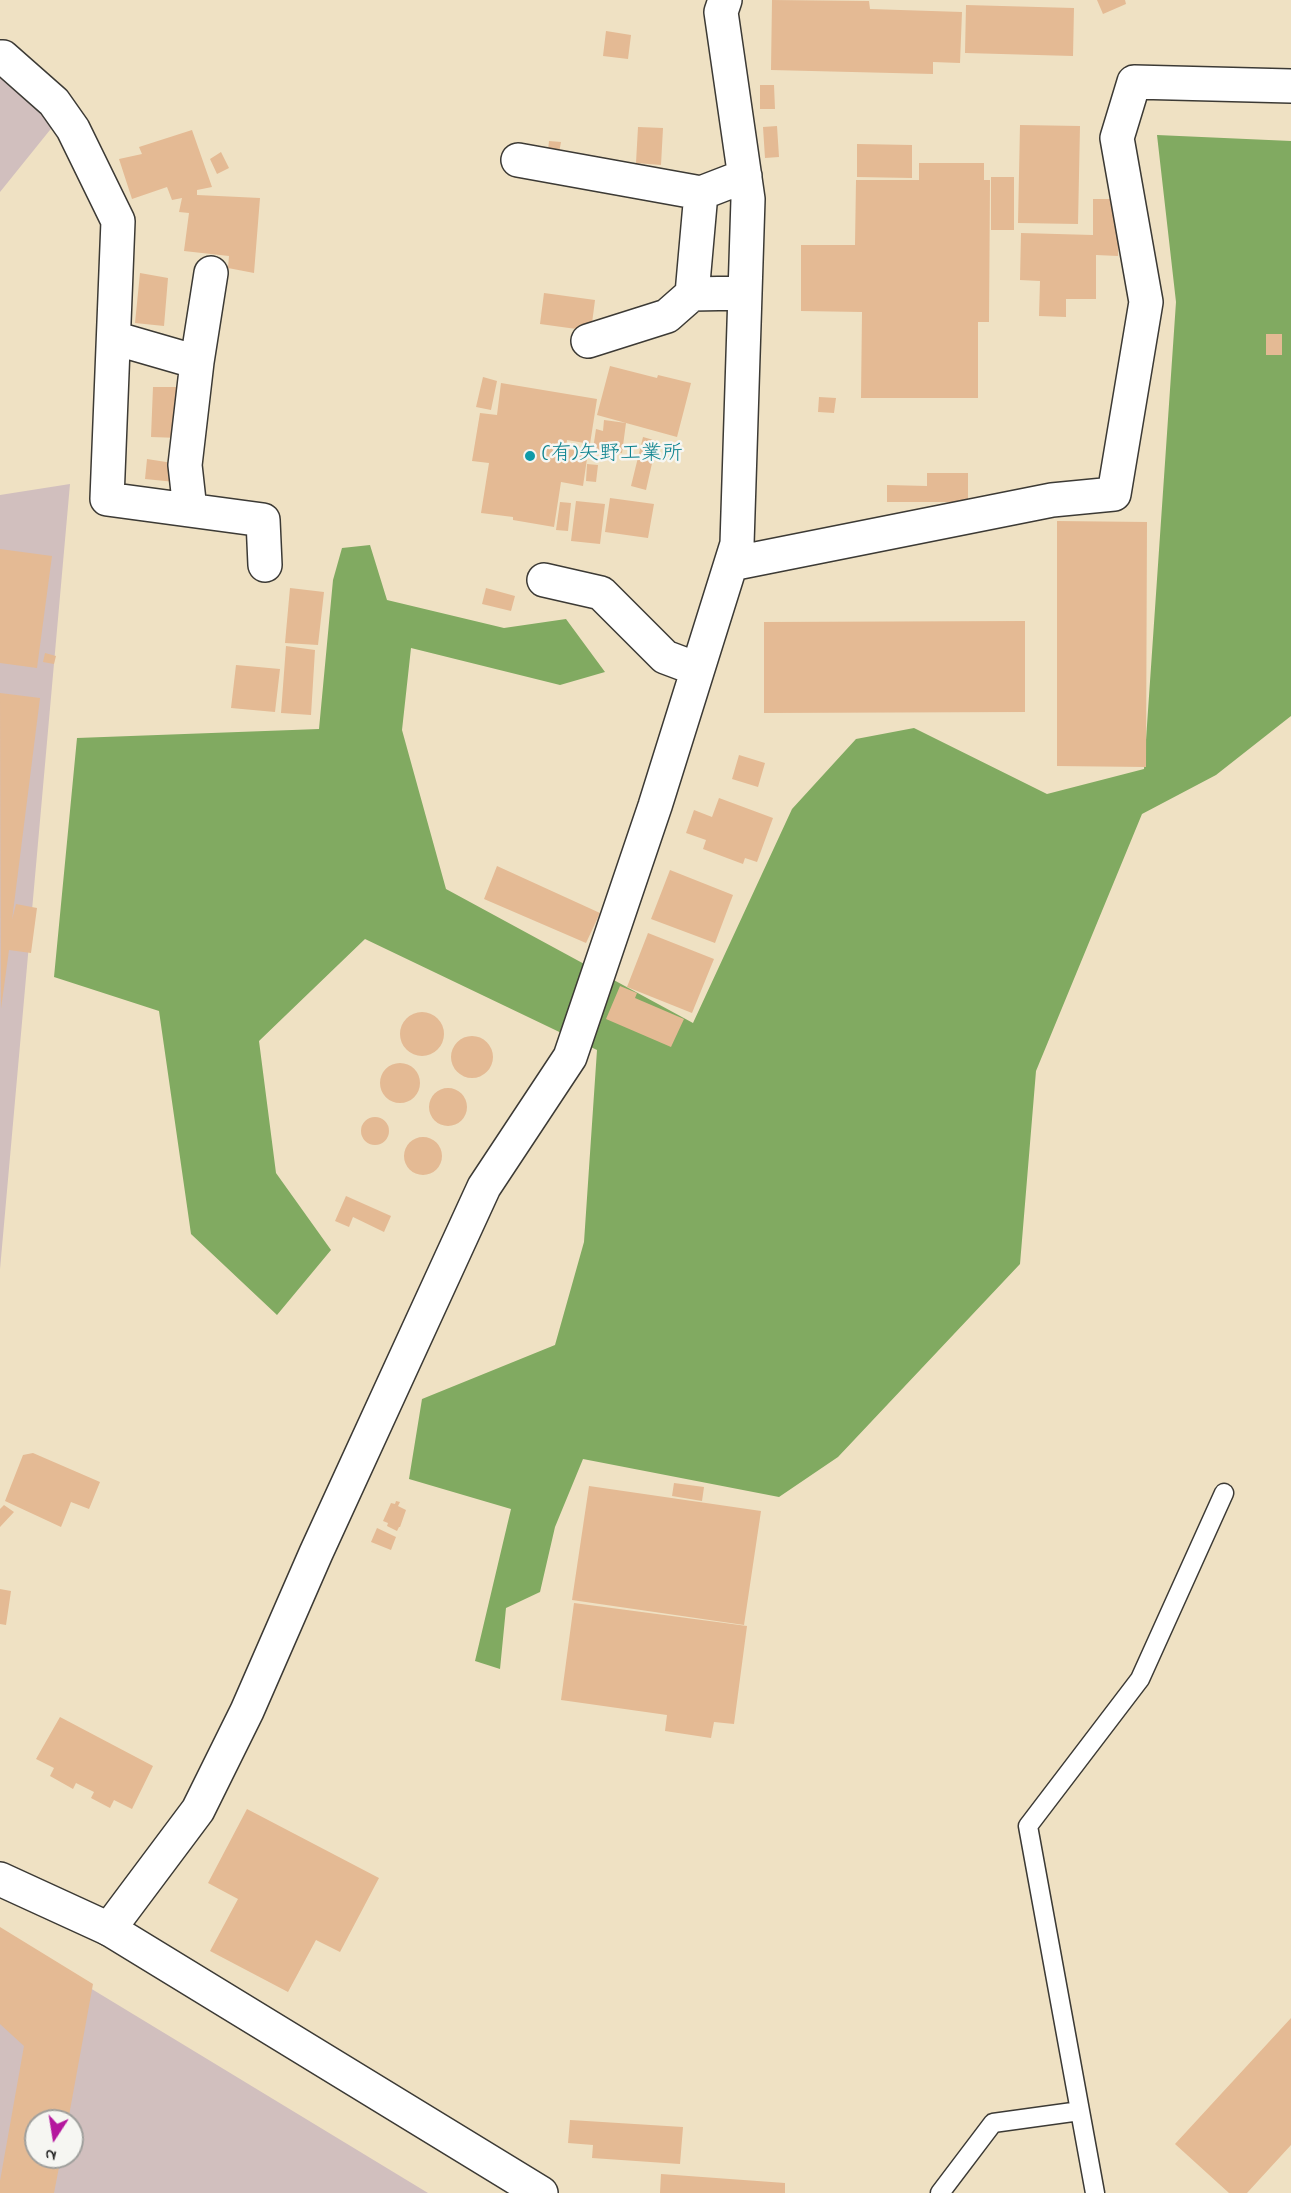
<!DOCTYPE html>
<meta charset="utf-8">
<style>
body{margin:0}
#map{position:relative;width:1291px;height:2193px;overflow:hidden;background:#efe1c3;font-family:"Indie Flower",sans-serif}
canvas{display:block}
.north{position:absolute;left:24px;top:2109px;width:60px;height:60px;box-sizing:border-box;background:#f6f6f2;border:2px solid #9f9f9c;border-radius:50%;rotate:192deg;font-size:16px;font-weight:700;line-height:24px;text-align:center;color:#1c1c1c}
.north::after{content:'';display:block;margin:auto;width:21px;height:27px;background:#b5179e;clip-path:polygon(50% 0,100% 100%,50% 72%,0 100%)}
</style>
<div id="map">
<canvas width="1291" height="2193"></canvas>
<div class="north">N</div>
</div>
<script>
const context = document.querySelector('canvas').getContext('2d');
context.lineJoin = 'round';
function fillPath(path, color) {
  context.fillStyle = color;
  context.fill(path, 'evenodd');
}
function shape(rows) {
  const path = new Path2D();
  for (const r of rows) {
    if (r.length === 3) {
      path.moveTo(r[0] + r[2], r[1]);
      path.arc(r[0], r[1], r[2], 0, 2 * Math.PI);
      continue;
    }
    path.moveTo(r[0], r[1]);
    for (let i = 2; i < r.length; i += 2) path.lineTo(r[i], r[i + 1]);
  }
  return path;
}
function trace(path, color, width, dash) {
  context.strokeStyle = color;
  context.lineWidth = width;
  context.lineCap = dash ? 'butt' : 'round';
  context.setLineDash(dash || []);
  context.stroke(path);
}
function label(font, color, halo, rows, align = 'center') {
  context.font = font + ' "Indie Flower","Klee One",sans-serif';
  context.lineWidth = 5;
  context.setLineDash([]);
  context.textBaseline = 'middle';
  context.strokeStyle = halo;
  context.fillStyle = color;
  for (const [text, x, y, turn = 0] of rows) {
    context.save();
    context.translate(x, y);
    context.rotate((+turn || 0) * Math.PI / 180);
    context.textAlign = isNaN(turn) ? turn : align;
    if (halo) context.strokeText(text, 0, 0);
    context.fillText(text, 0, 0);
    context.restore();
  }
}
fillPath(shape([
 [0,74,54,125,0,192],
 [70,484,0,1269,0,495],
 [0,1932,6,1937,428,2193,0,2193],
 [36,2121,72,2121,72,2157,36,2157]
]), '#d1bfbe');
fillPath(shape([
 [1157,135,1291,141,1291,716,1216,775,1142,814,1036,1071,1020,1264,838,1457,779,1497,583,1459,555,1527,540,1592,506,1608,500,1669,475,1661,511,1509,409,1479,422,1399,555,1345,584,1242,597,1050,365,939,259,1041,276,1173,331,1250,277,1315,191,1234,159,1011,54,977,77,738,319,729,333,580,342,548,370,545,387,600,504,628,566,619,605,672,560,685,411,648,402,730,446,889,693,1023,792,809,856,739,914,728,1047,794,1144,769,1176,302]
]), '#81aa61');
fillPath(shape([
 [772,0,869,1,870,9,962,12,960,63,933,62,933,74,771,70],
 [1097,0,1125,0,1126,4,1103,14],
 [966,5,1074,8,1073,56,965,53],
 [606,31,631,35,628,59,603,56],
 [760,85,774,85,775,109,760,109],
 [1020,125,1080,126,1078,224,1018,223],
 [777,126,779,157,765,158,763,127],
 [638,127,663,128,661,165,636,163],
 [192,130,212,187,197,190,197,195,260,198,254,273,228,268,229,256,184,251,189,213,179,212,182,198,172,200,167,187,132,199,119,159,142,154,139,147],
 [549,141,561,142,559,153,548,151],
 [857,144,912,145,912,178,857,177],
 [221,152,229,168,217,174,210,159],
 [919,163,984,163,984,180,990,180,989,322,978,322,978,398,861,398,862,312,801,311,801,245,855,245,856,180,919,180],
 [991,177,1014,177,1014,230,991,230],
 [1093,199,1119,199,1118,256,1096,255,1096,299,1066,299,1066,317,1039,316,1040,281,1020,280,1021,233,1093,235],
 [140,273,168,278,164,326,135,323],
 [544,293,595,300,591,331,540,324],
 [1266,334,1282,334,1282,355,1266,355],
 [610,366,657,378,658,375,691,383,677,437,597,415],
 [483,377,497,381,491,410,476,407],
 [501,383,597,399,590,444,567,440,566,449,588,452,583,486,561,482,554,527,513,520,513,517,481,513,489,463,472,461,480,413,497,415],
 [153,387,182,387,180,438,151,437],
 [819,397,836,398,834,413,818,412],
 [604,420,626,423,622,453,593,449,596,429,603,431],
 [643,437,657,441,646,490,631,486],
 [147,459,179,464,175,482,145,479],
 [587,464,598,465,596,482,586,481],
 [927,473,968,473,968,502,887,502,887,485,927,486],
 [610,498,654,504,648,538,605,532],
 [576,501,605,504,600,544,571,541],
 [560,502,571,503,568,531,556,530],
 [1057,521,1147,522,1146,767,1057,766],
 [0,549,52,556,37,668,0,663],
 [290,588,324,592,318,645,285,643],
 [486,588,515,596,511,611,482,604],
 [1025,621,1025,712,764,713,764,622],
 [286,646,315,650,311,715,281,713],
 [45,653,56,656,54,664,43,662],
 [236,665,280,669,275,712,231,708],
 [0,693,40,698,12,920,16,904,37,908,31,953,9,950,1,1009],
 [739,755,765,763,758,787,732,779],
 [719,798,773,818,757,862,745,858,743,864,703,849,706,840,686,833,694,810,712,817],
 [497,866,600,913,586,943,484,899],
 [670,870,733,895,715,943,651,919],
 [648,933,714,959,692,1013,627,987],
 [620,986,637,993,635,998,684,1019,671,1047,606,1019],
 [422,1034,22],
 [472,1057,21],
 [400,1083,20],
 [448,1107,19],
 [375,1131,14],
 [423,1156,19],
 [346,1196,391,1216,384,1232,353,1217,349,1227,335,1221],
 [33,1453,100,1482,89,1509,71,1502,61,1527,5,1501,23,1455],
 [674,1483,704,1487,702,1501,672,1496],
 [589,1486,761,1511,744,1625,572,1600],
 [396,1501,400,1502,398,1506,406,1510,400,1527,399,1527,397,1531,387,1526,388,1523,383,1521,391,1503,395,1504],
 [4,1505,14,1512,0,1527,0,1509],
 [377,1528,396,1537,391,1550,371,1542],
 [0,1589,11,1591,6,1625,0,1624],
 [574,1603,747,1626,734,1724,714,1722,711,1738,665,1731,667,1715,561,1700],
 [60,1717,153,1766,132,1809,114,1800,110,1808,91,1798,94,1792,76,1783,73,1789,50,1776,54,1768,36,1759],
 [247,1809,379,1878,340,1952,316,1940,288,1992,210,1951,238,1899,208,1883],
 [0,1927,93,1984,68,2121,36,2121,36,2157,61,2157,54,2193,0,2193,0,2181,24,2046,0,2024],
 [1291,2018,1291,2145,1247,2193,1229,2193,1175,2144],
 [570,2120,683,2127,680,2164,592,2158,593,2145,568,2143],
 [661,2174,785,2183,785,2193,660,2193]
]), '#e4ba94');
const service = shape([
 [940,2193,993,2123,1080,2111],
 [1095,2193,1028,1826,1140,1679,1224,1493]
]);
const minor = shape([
 [0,57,3,57,54,102,73,129,118,221,107,499,263,520,265,565],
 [518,160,701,193,745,176],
 [692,294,701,193],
 [114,338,197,362],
 [588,341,667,316,692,294,745,293],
 [190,510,185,465,197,362,211,273],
 [731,564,1052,500,1114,494,1146,302,1117,138,1134,82,1291,86],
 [544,580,601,593,665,657,697,669],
 [109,1929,198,1810,247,1711,316,1553,484,1187,570,1057,655,806,737,544,748,199,721,12,725,0]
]);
const tertiary = shape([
 [0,1879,109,1929,541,2193]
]);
trace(service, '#3c3a35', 21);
trace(minor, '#3c3a35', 36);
trace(tertiary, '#3c3a35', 36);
trace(service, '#fff', 18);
trace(minor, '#fff', 33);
trace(tertiary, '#fff', 33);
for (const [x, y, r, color] of [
 [530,456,6,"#0f9aa8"]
]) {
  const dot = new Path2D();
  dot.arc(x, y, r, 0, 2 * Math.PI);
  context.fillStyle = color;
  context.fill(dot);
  trace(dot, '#f6f6f2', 2);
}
label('21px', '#0d838f', '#f6f6f2', [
 ["(有)矢野工業所",542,456]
], 'left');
</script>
